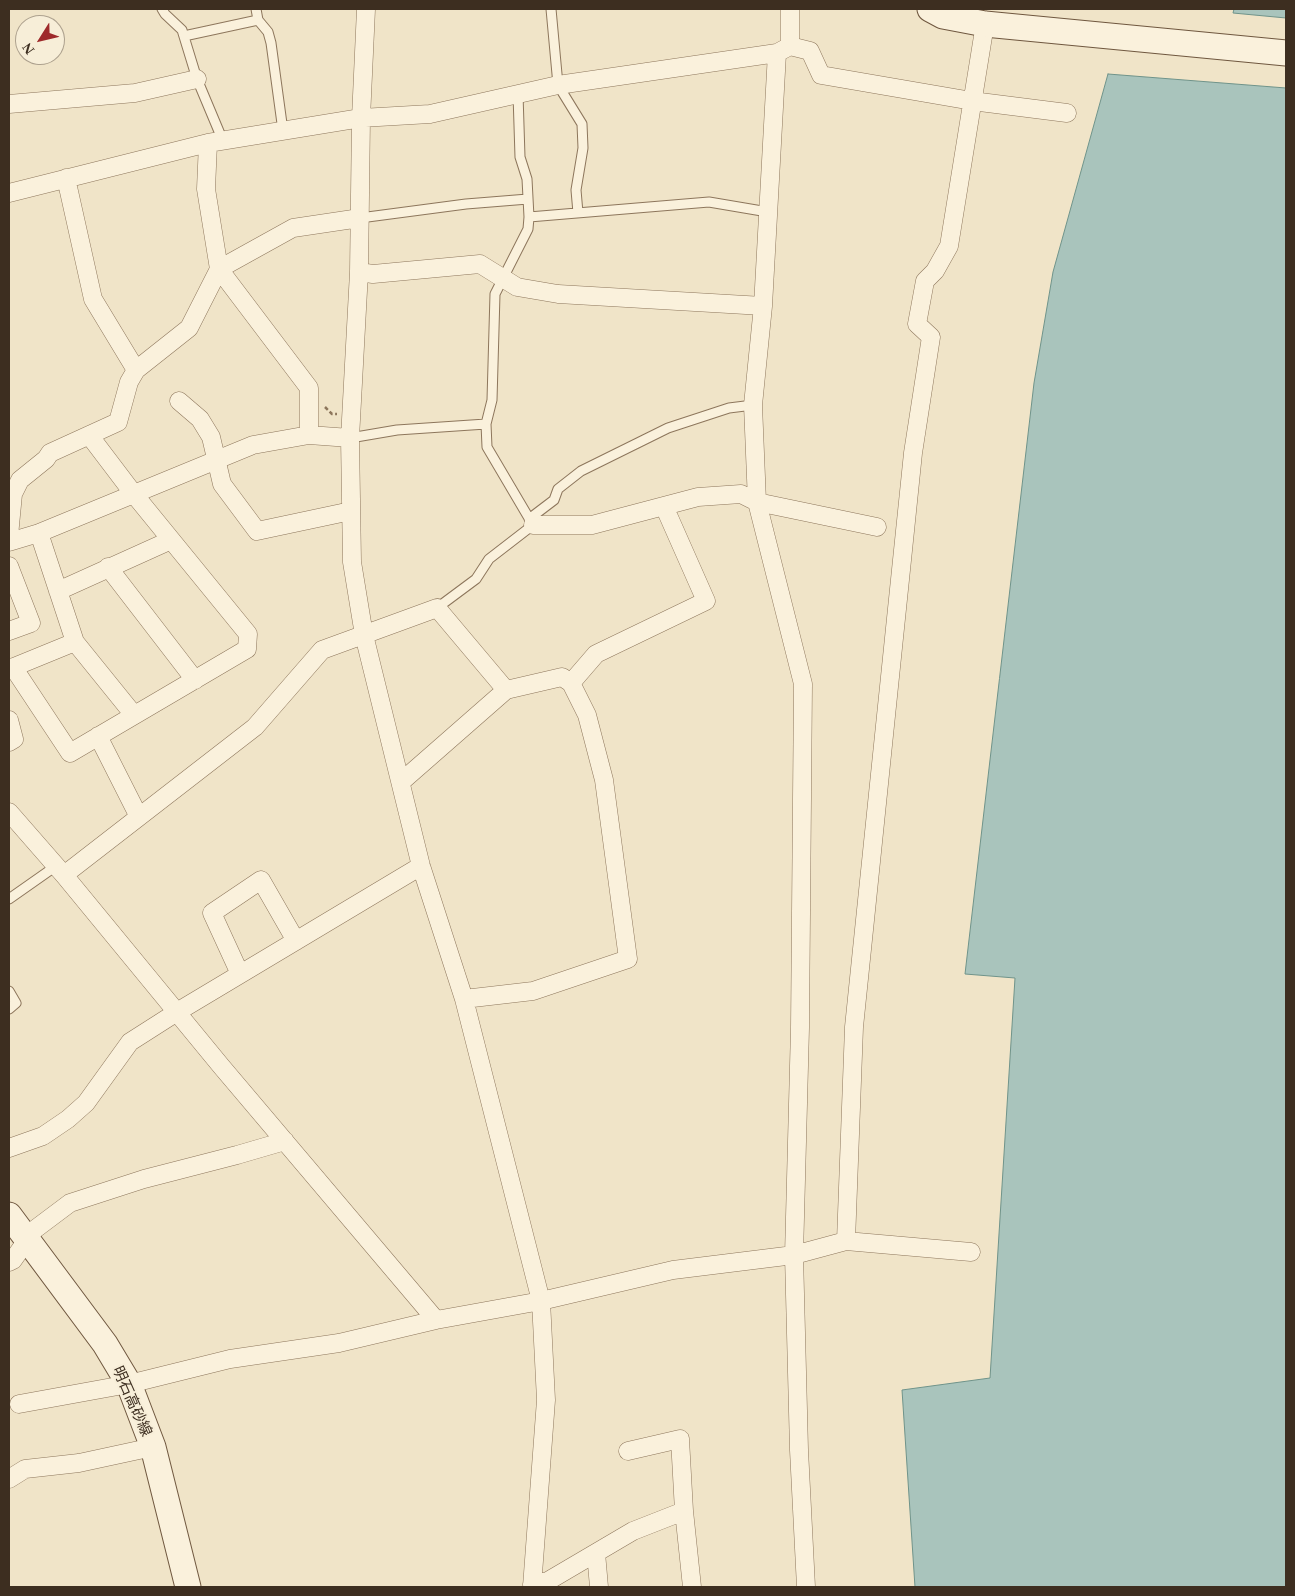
<!DOCTYPE html>
<meta charset="utf-8">
<style>
body{margin:0}
#map{position:relative;width:1295px;height:1596px;overflow:hidden;background:#f0e4c8;font-family:Georgia,serif}
canvas{display:block}
.frame{position:absolute;inset:0;border:10px solid #3d2e20;pointer-events:none}
.north{position:absolute;left:15px;top:15px;width:50px;height:50px;box-sizing:border-box;background:#f7eed8;border:1px solid #ada18e;border-radius:50%;rotate:234deg;font-size:14px;font-weight:700;line-height:20px;text-align:center;color:#3d2e20}
.north::after{content:'';display:block;margin:auto;width:18px;height:22px;background:#9e2a2b;clip-path:polygon(50% 0,100% 100%,50% 72%,0 100%)}
</style>
<div id="map">
<canvas width="1295" height="1596"></canvas>
<div class="frame"></div>
<div class="north">N</div>
</div>
<script>
const context = document.querySelector('canvas').getContext('2d');
context.lineJoin = 'round';
function fillPath(path, color) {
  context.fillStyle = color;
  context.fill(path, 'evenodd');
}
function shape(rows) {
  const path = new Path2D();
  for (const r of rows) {
    path.moveTo(r[0], r[1]);
    for (let i = 2; i < r.length; i += 2) path.lineTo(r[i], r[i + 1]);
  }
  return path;
}
function trace(path, color, width, dash) {
  context.strokeStyle = color;
  context.lineWidth = width;
  context.lineCap = dash ? 'butt' : 'round';
  context.setLineDash(dash || []);
  context.stroke(path);
}
function label(font, color, halo, rows, align = 'center') {
  context.font = font + ' Georgia,"Noto Sans JP",serif';
  context.lineWidth = 4;
  context.setLineDash([]);
  context.textBaseline = 'middle';
  context.strokeStyle = halo;
  context.fillStyle = color;
  for (const [text, x, y, turn = 0] of rows) {
    context.save();
    context.translate(x, y);
    context.rotate((+turn || 0) * Math.PI / 180);
    context.textAlign = isNaN(turn) ? turn : align;
    if (halo) context.strokeText(text, 0, 0);
    context.fillText(text, 0, 0);
    context.restore();
  }
}
const water = shape([
 [1234,9,1286,9,1286,18,1233,13,1234,9],
 [1108,74,1286,88,1286,1587,915,1587,902,1390,990,1378,1015,978,965,974,1034,383,1053,272,1108,74]
]);
fillPath(water, '#a9c4bc');
trace(water, '#6f938a', 1);
const lane = shape([
 [162,9,165,14,182,30,197,79,223,141],
 [256,9,258,20,268,32,271,43,283,131],
 [551,9,558,85,582,124,583,148,576,190,578,213],
 [184,36,258,20],
 [518,94,520,157,527,179,529,217],
 [360,218,466,204,528,199],
 [350,438,397,430,486,424],
 [529,519,554,500,558,489,581,471,668,428,729,408,753,405],
 [437,608,476,579,489,559,533,525,487,447,486,424,492,400,495,294,528,229,529,217,709,202,768,212],
 [9,899,56,866],
 [9,991,16,1003,9,1009]
]);
const street = shape([
 [366,9,361,118,359,272,350,438,352,562,364,635,421,866,464,999,541,1301,546,1400,532,1587],
 [790,9,790,46,777,53,763,306,753,405,757,502,803,684,800,1028,794,1255,799,1450,806,1587],
 [790,46,810,51,821,75,972,101,1067,113],
 [9,104,135,93,197,79],
 [208,143,206,189,219,269,309,388,309,435,350,438],
 [66,178,93,299,136,370],
 [9,193,208,143,361,118,430,114,558,85,777,53],
 [359,272,373,274,480,264,517,287,558,294,763,306],
 [179,401,200,419,211,437,222,484,257,531,351,511],
 [533,525,592,525,698,497,741,494,757,502,877,527],
 [39,533,75,642,134,715],
 [9,536,13,494,20,480,46,459,50,453,118,422,129,382,136,370,189,328,219,269,293,228,360,218],
 [9,542,39,533,253,445,309,435],
 [9,566,31,623,9,631],
 [108,567,195,680],
 [58,591,171,540],
 [13,667,70,753,247,649,248,634,133,493,89,435],
 [9,669,75,642],
 [571,683,596,654,706,601,664,506],
 [9,720,14,739,9,742],
 [98,736,139,817],
 [401,782,506,690,562,677,571,683,587,715,604,780,628,959,533,991,464,999],
 [9,812,64,875,221,1066,436,1320],
 [64,875,255,727,322,650,437,608,506,690],
 [240,974,212,913,261,880,296,941],
 [9,1148,43,1136,68,1119,86,1103,130,1042,177,1012,421,866],
 [846,1241,854,1027,913,453,931,337,917,324,925,281,935,271,949,246,985,24],
 [9,1262,13,1260,34,1230,70,1203,144,1179,237,1155,285,1141],
 [19,1404,129,1384,230,1359,339,1343,436,1320,541,1301,673,1270,794,1255,846,1241,971,1252],
 [628,1451,680,1439,684,1511,692,1587],
 [9,1479,25,1469,79,1463,153,1447],
 [596,1553,599,1587],
 [532,1584,548,1581,633,1531,684,1511]
]);
const secondary = shape([
 [930,9,943,16,985,24,1286,53],
 [9,1215,105,1344,129,1384,153,1447,188,1587]
]);
trace(lane, '#8d765c', 11);
trace(street, '#8d765c', 19);
trace(secondary, '#6f573f', 27);
trace(shape([
 [325,407,332,414,337,414]
]), '#8d765c', 2.5, [4, 2.5]);
trace(lane, '#faf1dc', 9);
trace(street, '#faf1dc', 18);
trace(secondary, '#faf1dc', 25);
label('15px', '#3d2e20', '#f7eed8', [
 ["明石高砂線",133,1401,66]
]);
</script>
